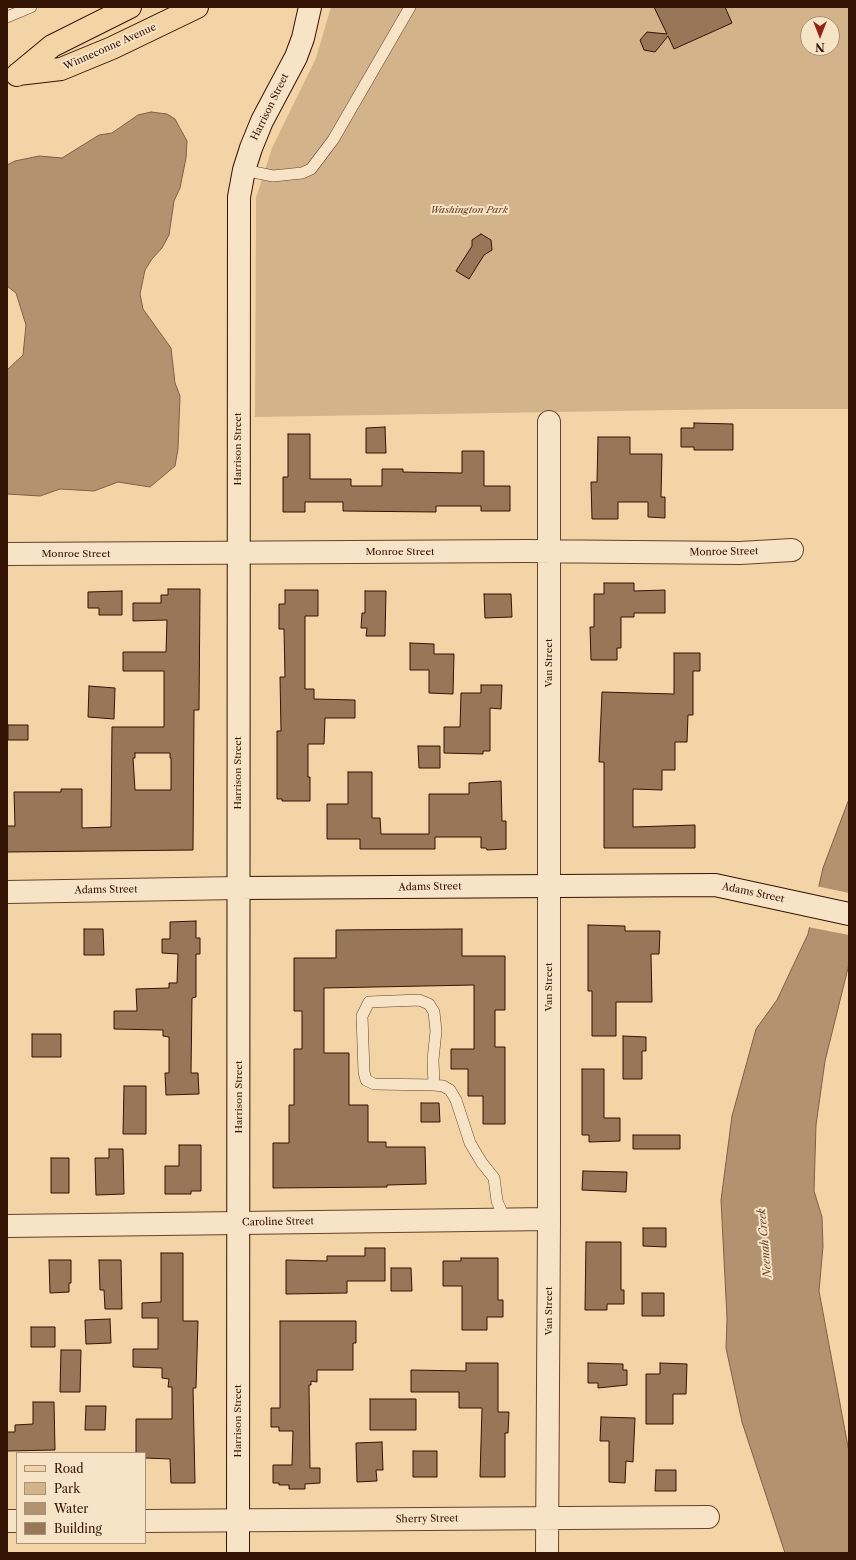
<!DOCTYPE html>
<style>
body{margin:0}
#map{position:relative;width:856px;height:1560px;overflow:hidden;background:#f3d4a6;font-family:"Libre Caslon Text",serif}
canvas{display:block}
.frame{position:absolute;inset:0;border:8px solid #341304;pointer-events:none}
.legend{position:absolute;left:16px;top:1452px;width:130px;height:92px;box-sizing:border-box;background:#f7e3c5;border:1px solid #a99078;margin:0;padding:5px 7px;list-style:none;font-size:12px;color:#341304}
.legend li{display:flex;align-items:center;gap:8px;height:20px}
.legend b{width:20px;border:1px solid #a99078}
.north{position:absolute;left:800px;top:16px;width:40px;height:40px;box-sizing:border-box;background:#f7e3c5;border:1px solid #a99078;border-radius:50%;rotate:180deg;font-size:11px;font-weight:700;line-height:16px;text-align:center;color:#341304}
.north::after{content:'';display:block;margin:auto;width:14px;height:18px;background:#8f2418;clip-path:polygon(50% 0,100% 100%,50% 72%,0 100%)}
</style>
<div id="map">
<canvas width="856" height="1560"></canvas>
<div class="frame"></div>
<ul class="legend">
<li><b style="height:5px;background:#f3d4a6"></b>Road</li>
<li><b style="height:11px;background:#d3b38a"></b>Park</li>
<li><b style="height:11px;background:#b2926f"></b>Water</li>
<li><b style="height:11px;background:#977758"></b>Building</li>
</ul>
<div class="north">N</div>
</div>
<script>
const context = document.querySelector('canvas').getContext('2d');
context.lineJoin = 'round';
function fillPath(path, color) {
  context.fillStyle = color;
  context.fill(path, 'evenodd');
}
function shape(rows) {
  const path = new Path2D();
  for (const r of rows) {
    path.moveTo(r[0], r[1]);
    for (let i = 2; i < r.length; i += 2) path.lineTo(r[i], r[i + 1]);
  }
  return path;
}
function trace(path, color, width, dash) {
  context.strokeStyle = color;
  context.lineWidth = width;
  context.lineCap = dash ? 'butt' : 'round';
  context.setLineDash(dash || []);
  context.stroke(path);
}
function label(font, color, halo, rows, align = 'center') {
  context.font = font + ' "Libre Caslon Text",serif';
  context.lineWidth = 4;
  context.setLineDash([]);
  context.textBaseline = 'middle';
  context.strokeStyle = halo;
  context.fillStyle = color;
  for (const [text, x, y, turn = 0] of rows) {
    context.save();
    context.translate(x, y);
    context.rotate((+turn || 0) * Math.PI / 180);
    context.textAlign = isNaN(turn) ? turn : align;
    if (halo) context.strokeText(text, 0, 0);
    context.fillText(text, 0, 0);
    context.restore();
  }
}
fillPath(shape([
 [331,7,849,7,849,409,737,409,255,417,256,198,272,148,316,58],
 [808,24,832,24,832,48,808,48]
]), '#d3b38a');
const water = shape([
 [151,112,167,114,175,119,187,141,186,158,180,188,174,201,169,235,162,248,152,259,145,270,140,294,143,309,171,348,175,383,180,396,178,449,175,466,150,487,118,482,94,491,60,489,40,496,7,494,7,370,23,355,26,325,16,293,7,286,7,165,15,161,39,156,62,158,99,135,112,133,138,115,151,112],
 [849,799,849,964,825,1061,816,1125,814,1191,822,1217,823,1246,819,1291,849,1452,849,1553,785,1553,742,1422,726,1348,727,1318,721,1200,732,1116,756,1029,777,1000,808,934,823,868,849,799]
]);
fillPath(water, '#b2926f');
trace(water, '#805f44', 1);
fillPath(shape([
 [816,886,849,893,849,935,808,927]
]), '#f3d4a6');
const building = shape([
 [654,7,725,7,732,23,674,49,668,36,655,52,644,50,640,40,647,32,667,34,654,7],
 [481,234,491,240,492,250,484,255,469,279,456,271,472,246,472,240,481,234],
 [694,423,733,424,733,450,694,450,694,447,681,447,681,428,694,428,694,423],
 [385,427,386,453,366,453,366,428,385,427],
 [288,434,310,434,310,479,351,479,351,486,382,486,382,469,403,469,403,472,462,473,462,451,484,451,484,486,510,486,510,511,481,511,481,506,436,506,436,512,343,511,343,502,305,502,305,512,283,512,283,477,288,477,288,434],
 [598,437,630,437,630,454,662,454,661,497,665,497,665,518,648,517,648,502,618,502,618,519,592,519,591,482,597,482,598,437],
 [604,583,634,583,634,591,665,590,665,613,634,613,634,617,621,617,621,648,617,648,617,660,591,660,590,627,594,627,594,594,604,594,604,583],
 [168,589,200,589,199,710,194,710,193,850,7,852,7,826,15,826,14,792,61,792,61,789,82,789,82,828,111,827,112,727,164,727,164,671,123,671,123,652,166,652,167,620,133,621,133,603,161,603,161,595,168,595,168,589],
 [135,753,170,753,170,758,171,758,171,790,135,790,133,758,135,758,135,753],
 [285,590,318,590,318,616,305,616,305,689,314,689,314,699,355,700,355,718,325,718,324,744,308,744,308,777,310,777,310,801,282,801,282,799,277,799,277,731,281,731,280,677,285,677,284,629,279,629,279,604,285,604,285,590],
 [122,591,122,615,99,615,99,608,88,608,88,592,122,591],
 [365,591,386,591,385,636,366,636,367,628,361,628,362,613,365,613,365,591],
 [484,594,511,594,512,617,485,618,484,594],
 [410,643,434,644,434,654,454,654,453,694,429,693,429,670,410,670,410,643],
 [674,653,700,653,700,671,693,671,693,715,688,715,687,742,675,742,675,770,662,770,662,790,633,789,633,827,695,825,695,848,604,848,604,762,599,762,602,692,674,694,674,653],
 [481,685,502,685,501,709,490,708,490,751,483,751,483,754,444,753,444,727,460,727,461,693,481,693,481,685],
 [89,686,115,688,114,719,88,717,89,686],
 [8,725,28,725,28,740,8,740,8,725],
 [418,746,440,746,440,768,419,768,418,746],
 [348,772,372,772,372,818,380,818,381,834,429,834,429,794,469,794,469,783,501,781,502,821,506,821,506,849,487,850,486,848,481,848,481,837,435,837,435,849,360,849,360,839,327,839,327,804,348,804,348,772],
 [196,921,196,938,200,938,200,954,196,954,196,997,192,998,191,1073,198,1073,199,1094,166,1095,165,1073,169,1073,169,1037,163,1036,163,1030,114,1029,114,1011,137,1011,136,989,169,988,169,983,177,983,178,954,162,953,162,939,170,939,170,922,196,921],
 [588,925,625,926,625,931,660,931,659,954,651,954,652,1002,616,1002,616,1036,592,1036,592,991,588,991,588,925],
 [84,929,103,929,104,955,84,955,84,929],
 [462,929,462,956,505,956,505,1010,495,1010,495,1047,505,1047,505,1124,483,1124,483,1096,468,1096,468,1069,451,1069,451,1049,474,1049,474,985,324,988,324,1053,349,1053,349,1105,368,1105,368,1142,386,1142,386,1147,425,1147,426,1184,387,1185,387,1187,273,1188,273,1143,289,1143,289,1105,294,1105,294,1049,302,1049,302,1011,294,1011,294,958,336,958,336,930,462,929],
 [32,1034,61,1034,61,1057,32,1057,32,1034],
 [623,1036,646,1037,646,1051,642,1051,642,1079,623,1079,623,1036],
 [582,1069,604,1069,604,1118,620,1118,620,1141,589,1142,589,1135,582,1135,582,1069],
 [124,1086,146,1086,146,1134,123,1134,124,1086],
 [421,1103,439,1103,440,1122,421,1122,421,1103],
 [633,1135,680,1135,680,1149,633,1149,633,1135],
 [179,1145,201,1145,201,1191,191,1191,191,1194,165,1194,165,1166,179,1166,179,1145],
 [109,1149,123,1149,124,1194,96,1195,95,1158,109,1158,109,1149],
 [51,1158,69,1158,69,1193,51,1193,51,1158],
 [583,1171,627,1172,626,1192,582,1190,583,1171],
 [643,1228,666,1228,666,1247,643,1246,643,1228],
 [586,1242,621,1242,621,1290,624,1290,624,1304,607,1304,607,1310,585,1310,586,1242],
 [365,1248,385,1248,385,1281,347,1281,347,1293,286,1294,286,1260,327,1261,327,1256,365,1256,365,1248],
 [161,1253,183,1253,183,1321,198,1321,196,1388,193,1388,195,1483,171,1483,170,1459,145,1458,145,1453,136,1453,136,1419,172,1419,172,1387,168,1387,169,1379,162,1378,162,1368,133,1367,133,1349,158,1349,158,1318,142,1318,142,1303,161,1302,161,1253],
 [461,1258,498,1258,498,1300,503,1300,503,1317,487,1317,487,1330,462,1330,462,1286,443,1286,443,1261,461,1261,461,1258],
 [49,1260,71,1260,71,1283,69,1283,69,1292,50,1293,49,1260],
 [99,1260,121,1260,122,1309,105,1309,104,1290,100,1290,99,1260],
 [391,1268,411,1268,412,1291,391,1291,391,1268],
 [642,1293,664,1293,664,1316,642,1316,642,1293],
 [110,1319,111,1343,86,1344,85,1320,110,1319],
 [280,1321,356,1321,356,1343,353,1343,353,1370,317,1370,317,1382,311,1381,311,1385,309,1385,310,1468,320,1468,320,1483,305,1484,305,1489,289,1489,289,1485,279,1485,279,1483,273,1483,273,1465,292,1465,293,1431,279,1431,279,1427,271,1427,271,1408,280,1408,280,1321],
 [31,1327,55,1327,55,1347,31,1347,31,1327],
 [61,1350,81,1350,80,1392,60,1392,61,1350],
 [466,1363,498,1363,498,1412,509,1412,508,1433,505,1433,505,1477,480,1477,482,1408,459,1408,459,1392,411,1392,411,1370,466,1371,466,1363],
 [588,1363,623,1364,623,1370,627,1370,627,1385,598,1388,598,1383,588,1383,588,1363],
 [660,1363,687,1364,686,1394,673,1394,673,1424,646,1424,646,1374,660,1374,660,1363],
 [370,1399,416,1399,416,1430,370,1430,370,1399],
 [33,1402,54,1402,55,1450,7,1451,7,1432,15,1432,15,1425,33,1424,33,1402],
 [86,1406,106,1406,105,1430,85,1430,86,1406],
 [601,1417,635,1418,633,1462,626,1461,625,1483,609,1482,609,1441,600,1441,601,1417],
 [382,1442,383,1470,376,1470,377,1481,357,1482,356,1443,382,1442],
 [413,1451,437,1451,437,1477,413,1477,413,1451],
 [656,1470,676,1470,676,1491,655,1491,656,1470]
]);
fillPath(building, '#977758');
trace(building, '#341304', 1);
const lane = shape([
 [7,17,31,7],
 [244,170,273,176,302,173,311,169,333,140,410,7],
 [434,1085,374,1084,366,1080,364,1072,362,1016,369,1002,419,1000,429,1004,434,1012,436,1031,433,1060,434,1085,443,1086,450,1090,456,1100,470,1143,482,1163,494,1178,497,1201,505,1220]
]);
const street = shape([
 [7,554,526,551,740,553,792,550],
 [7,892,238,888],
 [7,1226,549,1219],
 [7,1521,17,1521],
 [145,1521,708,1517],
 [547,1553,549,1219,549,422]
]);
const secondary = shape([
 [238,888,715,885,849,914],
 [238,1553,239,197,244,170,251,148,262,121,296,57,303,38,310,7]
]);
const primary = shape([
 [18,74,61,69,112,48,197,7],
 [17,75,52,46,130,7]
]);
trace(lane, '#64432c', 12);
trace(street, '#64432c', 24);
trace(secondary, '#341304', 24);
trace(primary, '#341304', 24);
trace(lane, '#f7e3c5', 11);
trace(street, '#f7e3c5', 22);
trace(secondary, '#f7e3c5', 22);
trace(primary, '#f3d4a6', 22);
label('10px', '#341304', '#f7e3c5', [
 ["Winneconne Avenue",110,47,-24],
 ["Harrison Street",270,107,-64],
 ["Harrison Street",238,449,-90],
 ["Monroe Street",400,552],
 ["Monroe Street",724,552,-1],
 ["Monroe Street",76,554],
 ["Van Street",549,663,-90],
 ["Harrison Street",238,773,-90],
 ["Adams Street",430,887,-1],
 ["Adams Street",106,890,-1],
 ["Adams Street",753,893,12],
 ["Van Street",549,987,-90],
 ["Harrison Street",239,1097,-90],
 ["Caroline Street",278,1222,-1],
 ["Van Street",549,1311,-90],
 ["Harrison Street",238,1421,-90],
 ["Sherry Street",427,1519,-1]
]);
label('italic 10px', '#64432c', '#f7e3c5', [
 ["Washington Park",469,210]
]);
label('italic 11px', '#66462f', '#f7e3c5', [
 ["Neenah Creek",765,1243,-95]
]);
</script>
